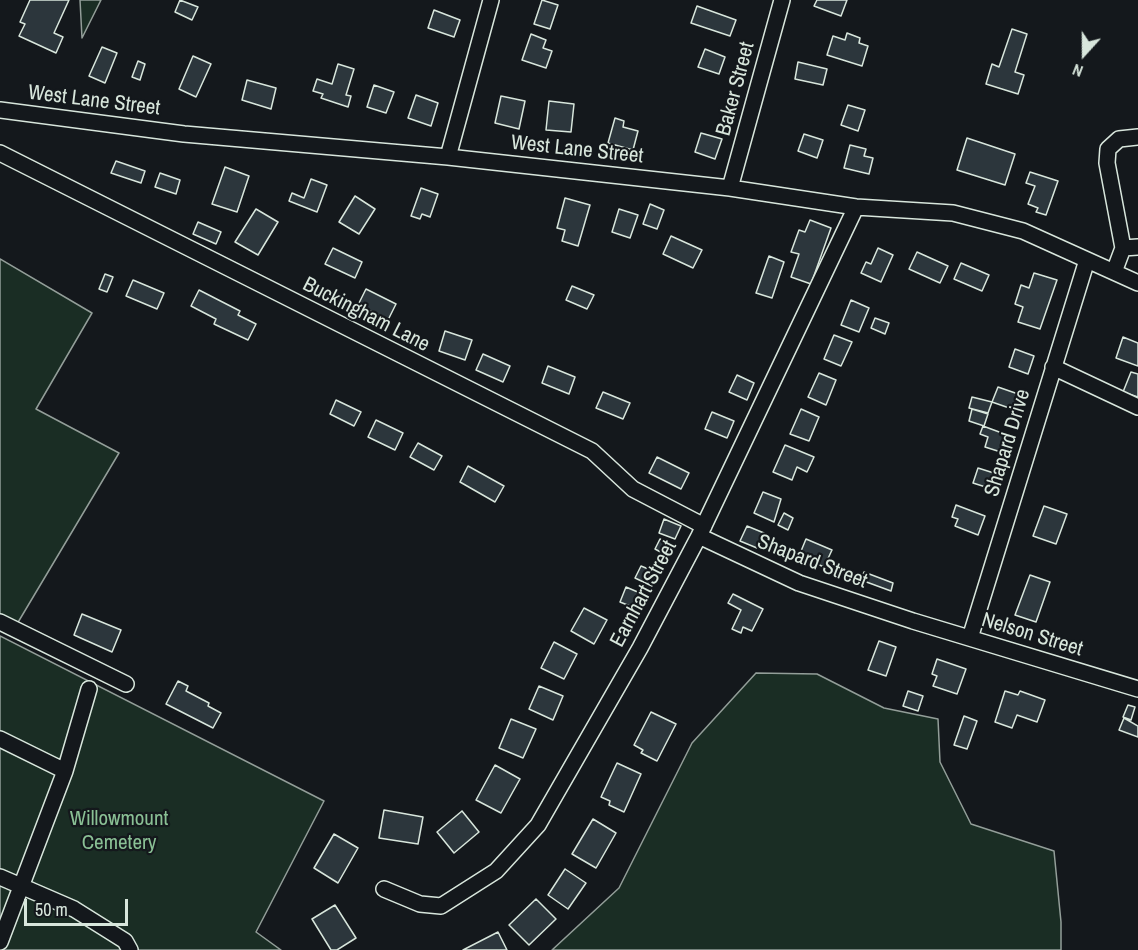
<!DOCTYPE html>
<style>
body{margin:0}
#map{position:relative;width:1138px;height:950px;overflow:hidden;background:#14181c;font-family:"Archivo Narrow",sans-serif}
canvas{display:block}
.north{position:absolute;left:1054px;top:24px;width:60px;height:60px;-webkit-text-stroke:4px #14181c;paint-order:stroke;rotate:201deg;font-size:16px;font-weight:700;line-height:24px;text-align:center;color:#d8e6dc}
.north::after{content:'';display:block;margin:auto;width:21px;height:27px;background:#d8e6dc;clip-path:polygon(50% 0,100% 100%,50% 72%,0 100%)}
.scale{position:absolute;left:24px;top:899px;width:104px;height:27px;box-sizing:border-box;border:3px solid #d8e6dc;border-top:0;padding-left:8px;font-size:18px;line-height:21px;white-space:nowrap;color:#d8e6dc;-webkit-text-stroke:4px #14181c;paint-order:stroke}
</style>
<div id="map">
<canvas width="1138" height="950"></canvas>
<div class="north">N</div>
<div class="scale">50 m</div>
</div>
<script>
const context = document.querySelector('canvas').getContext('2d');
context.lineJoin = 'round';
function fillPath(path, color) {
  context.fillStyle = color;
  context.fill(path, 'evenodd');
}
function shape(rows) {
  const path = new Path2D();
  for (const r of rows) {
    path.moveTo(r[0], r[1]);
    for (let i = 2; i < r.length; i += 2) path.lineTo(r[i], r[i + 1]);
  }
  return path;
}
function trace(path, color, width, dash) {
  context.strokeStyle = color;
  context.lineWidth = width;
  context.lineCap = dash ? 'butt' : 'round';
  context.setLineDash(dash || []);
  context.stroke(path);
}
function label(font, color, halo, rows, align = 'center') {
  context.font = font + ' "Archivo Narrow",sans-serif';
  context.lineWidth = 4.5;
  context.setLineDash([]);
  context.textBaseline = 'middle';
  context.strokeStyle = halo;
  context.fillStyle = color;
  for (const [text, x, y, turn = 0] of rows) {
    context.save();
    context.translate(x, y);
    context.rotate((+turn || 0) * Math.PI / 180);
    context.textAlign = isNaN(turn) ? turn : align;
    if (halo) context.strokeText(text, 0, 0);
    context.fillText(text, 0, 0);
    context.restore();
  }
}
const green = shape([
 [80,0,101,0,82,38,80,0],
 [0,259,92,313,36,409,119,453,17,624,0,616,0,259],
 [0,636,324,801,256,932,281,950,0,950,0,636],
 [756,673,817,674,884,708,938,719,940,762,971,824,1054,851,1061,922,1061,950,552,950,619,888,692,743,756,673]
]);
fillPath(green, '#1a2d24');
trace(green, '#939e99', 1.5);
const building = shape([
 [30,0,69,0,54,33,63,37,56,53,19,36,25,24,20,22,30,0],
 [180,0,198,7,192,20,175,12,180,0],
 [542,0,558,5,550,29,534,24,542,0],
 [817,0,847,0,841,16,814,6,817,0],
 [697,6,736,20,730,36,691,23,697,6],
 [434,10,460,20,454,37,428,28,434,10],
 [1012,29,1027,34,1015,72,1024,75,1018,94,986,84,992,64,999,67,1012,29],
 [847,33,860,38,859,43,868,46,862,66,827,55,833,36,845,40,847,33],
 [531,34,546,40,543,48,552,51,546,68,522,60,531,34],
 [102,47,117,53,105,83,89,76,102,47],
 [705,49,725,57,719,74,698,67,705,49],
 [193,56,211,64,196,97,179,89,193,56],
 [138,61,145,64,140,80,132,77,138,61],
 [798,62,827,69,823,85,795,79,798,62],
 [338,64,354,69,346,95,351,96,348,107,321,98,323,94,313,91,317,79,332,84,338,64],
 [247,80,276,88,271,109,242,100,247,80],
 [374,85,394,92,386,113,367,107,374,85],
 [416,95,438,103,431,126,408,118,416,95],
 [501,96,525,101,519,129,495,123,501,96],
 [549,101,574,104,571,132,546,130,549,101],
 [848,105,865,110,858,131,841,125,848,105],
 [615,118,624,121,623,127,638,131,633,150,608,143,615,118],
 [701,133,722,139,715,159,695,152,701,133],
 [804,134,823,140,817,158,798,151,804,134],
 [967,138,1015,154,1005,185,957,170,967,138],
 [850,145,866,149,864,156,873,158,869,174,844,168,850,145],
 [116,161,145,171,141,183,111,173,116,161],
 [225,167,249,176,237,212,212,204,225,167],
 [1030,172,1058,181,1046,215,1036,212,1038,208,1028,204,1035,186,1026,183,1030,172],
 [160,173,180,180,176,194,155,187,160,173],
 [311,179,327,185,317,212,289,201,292,193,304,198,311,179],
 [421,188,438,194,430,217,422,214,420,219,411,216,421,188],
 [355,196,375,209,359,234,339,222,355,196],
 [565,198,590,205,578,246,562,241,565,230,557,228,565,198],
 [650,204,664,210,657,229,643,224,650,204],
 [256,209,278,222,258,255,235,242,256,209],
 [619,209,638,215,630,238,612,232,619,209],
 [810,220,831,228,811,284,791,277,799,254,791,252,799,230,805,232,810,220],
 [198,222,221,232,216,244,193,234,198,222],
 [671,236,702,250,693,268,663,254,671,236],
 [333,248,362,262,355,278,325,264,333,248],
 [878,248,893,255,881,282,861,273,866,262,871,264,878,248],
 [917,252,948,266,940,283,909,269,917,252],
 [769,256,784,262,772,298,756,293,769,256],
 [961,263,989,275,982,291,954,279,961,263],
 [1034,273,1057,280,1040,329,1018,322,1023,307,1015,304,1021,285,1029,288,1034,273],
 [105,274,113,277,107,292,99,289,105,274],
 [133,280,164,293,157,309,126,296,133,280],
 [572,286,594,295,587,309,566,300,572,286],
 [366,289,396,304,388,320,358,305,366,289],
 [199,290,240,311,238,315,256,324,248,340,214,324,216,319,191,306,199,290],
 [851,300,869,308,859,332,841,325,851,300],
 [875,318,889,323,885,334,871,328,875,318],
 [445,331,472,340,465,360,439,351,445,331],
 [834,335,852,342,841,366,824,359,834,335],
 [1123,337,1138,343,1138,366,1116,358,1123,337],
 [1015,349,1034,356,1028,374,1009,367,1015,349],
 [483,354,510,366,503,382,476,370,483,354],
 [548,366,575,377,569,394,542,383,548,366],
 [1131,372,1138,374,1138,397,1123,392,1131,372],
 [819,373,836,380,826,405,808,397,819,373],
 [737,375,754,383,747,400,729,392,737,375],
 [998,387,1021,395,1015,410,992,402,998,387],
 [603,392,630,403,623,419,596,408,603,392],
 [972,397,992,402,988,413,969,408,972,397],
 [336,400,361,412,354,426,330,414,336,400],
 [801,409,819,417,809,441,790,434,801,409],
 [972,409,988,414,984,426,969,421,972,409],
 [712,412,734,421,727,438,705,429,712,412],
 [376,420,403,433,395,450,368,437,376,420],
 [983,426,1010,436,1004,453,985,447,988,437,980,434,983,426],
 [418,443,442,456,434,470,410,457,418,443],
 [785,445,814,457,807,472,797,467,792,480,773,472,785,445],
 [657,457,689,473,681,489,649,473,657,457],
 [468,466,504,486,495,502,460,482,468,466],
 [978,468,997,474,992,489,973,483,978,468],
 [763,492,781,499,774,522,754,513,763,492],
 [956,505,985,516,978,535,955,526,958,519,952,517,956,505],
 [1044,506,1067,514,1056,544,1033,536,1044,506],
 [784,513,793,518,788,530,778,525,784,513],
 [664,519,681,526,675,539,659,533,664,519],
 [747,526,764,533,757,548,740,541,747,526],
 [660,539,671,545,666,555,655,549,660,539],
 [806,539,832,550,824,567,799,556,806,539],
 [641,566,658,573,652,586,635,578,641,566],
 [864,572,893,583,891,591,861,580,864,572],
 [1030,575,1050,582,1036,622,1015,615,1030,575],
 [626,587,647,596,640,610,620,602,626,587],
 [733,594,763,609,752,631,743,627,741,633,732,629,741,610,728,603,733,594],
 [584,608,607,620,594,644,571,631,584,608],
 [82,614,121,630,112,652,74,635,82,614],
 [879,641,896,647,886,676,868,670,879,641],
 [554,642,577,654,564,679,541,668,554,642],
 [937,659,966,669,957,694,933,686,937,676,932,674,937,659],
 [178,681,188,686,186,691,209,703,208,706,221,713,213,728,166,704,178,681],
 [539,686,563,696,553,720,529,709,539,686],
 [908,691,923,696,918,711,903,706,908,691],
 [1005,691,1018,695,1020,691,1045,700,1037,722,1017,715,1012,728,995,722,1005,691],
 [1128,705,1135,707,1131,720,1123,717,1128,705],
 [651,712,676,724,657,761,641,753,643,750,634,745,651,712],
 [964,716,977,721,967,749,954,745,964,716],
 [1124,718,1138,726,1138,737,1119,730,1124,718],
 [511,719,536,729,523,758,499,748,511,719],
 [617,763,641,774,624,812,609,805,610,801,601,797,617,763],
 [495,765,520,779,501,813,476,800,495,765],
 [384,810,423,817,418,844,379,838,384,810],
 [462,811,479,832,454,853,437,832,462,811],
 [593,819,616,833,596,868,572,854,593,819],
 [334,834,358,848,338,883,314,868,334,834],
 [565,869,586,883,568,909,548,895,565,869],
 [536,899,556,919,529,945,509,925,536,899],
 [335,905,356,938,337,950,331,950,312,919,335,905],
 [498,932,507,950,463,950,498,932]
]);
fillPath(building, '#2c363c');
trace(building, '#d8e6dc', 1.5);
const minor = shape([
 [0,110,184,134,448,157,730,188,856,207,953,213,1023,231,1138,283],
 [0,153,592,451,633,489,704,526],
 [448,157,491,0],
 [730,188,782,0],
 [1123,248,1138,247],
 [1114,272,1123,248,1107,163,1108,149,1119,139,1138,137],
 [1053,367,1138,407],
 [699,536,799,583,913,621,1138,689],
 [0,622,126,684],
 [970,638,1087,260],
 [0,739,65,771],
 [0,877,74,909,125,941,130,950],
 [384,889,420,904,441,906,496,871,538,825,640,648,699,536,856,207],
 [0,942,65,771,89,689]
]);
trace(minor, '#d8e6dc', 18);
trace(minor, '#14181c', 15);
label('21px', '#d8e6dc', '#14181c', [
 ["Baker Street",736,89,-75],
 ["West Lane Street",94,101,7],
 ["West Lane Street",577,150,6],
 ["Buckingham Lane",366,315,27],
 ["Shapard Drive",1008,443,-73],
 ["Shapard Street",812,562,21],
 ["Earnhart Street",644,594,-62],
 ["Nelson Street",1032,635,17]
]);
label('21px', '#8ac095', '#14181c', [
 ["Willowmount",119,819],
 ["Cemetery",119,843]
]);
</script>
